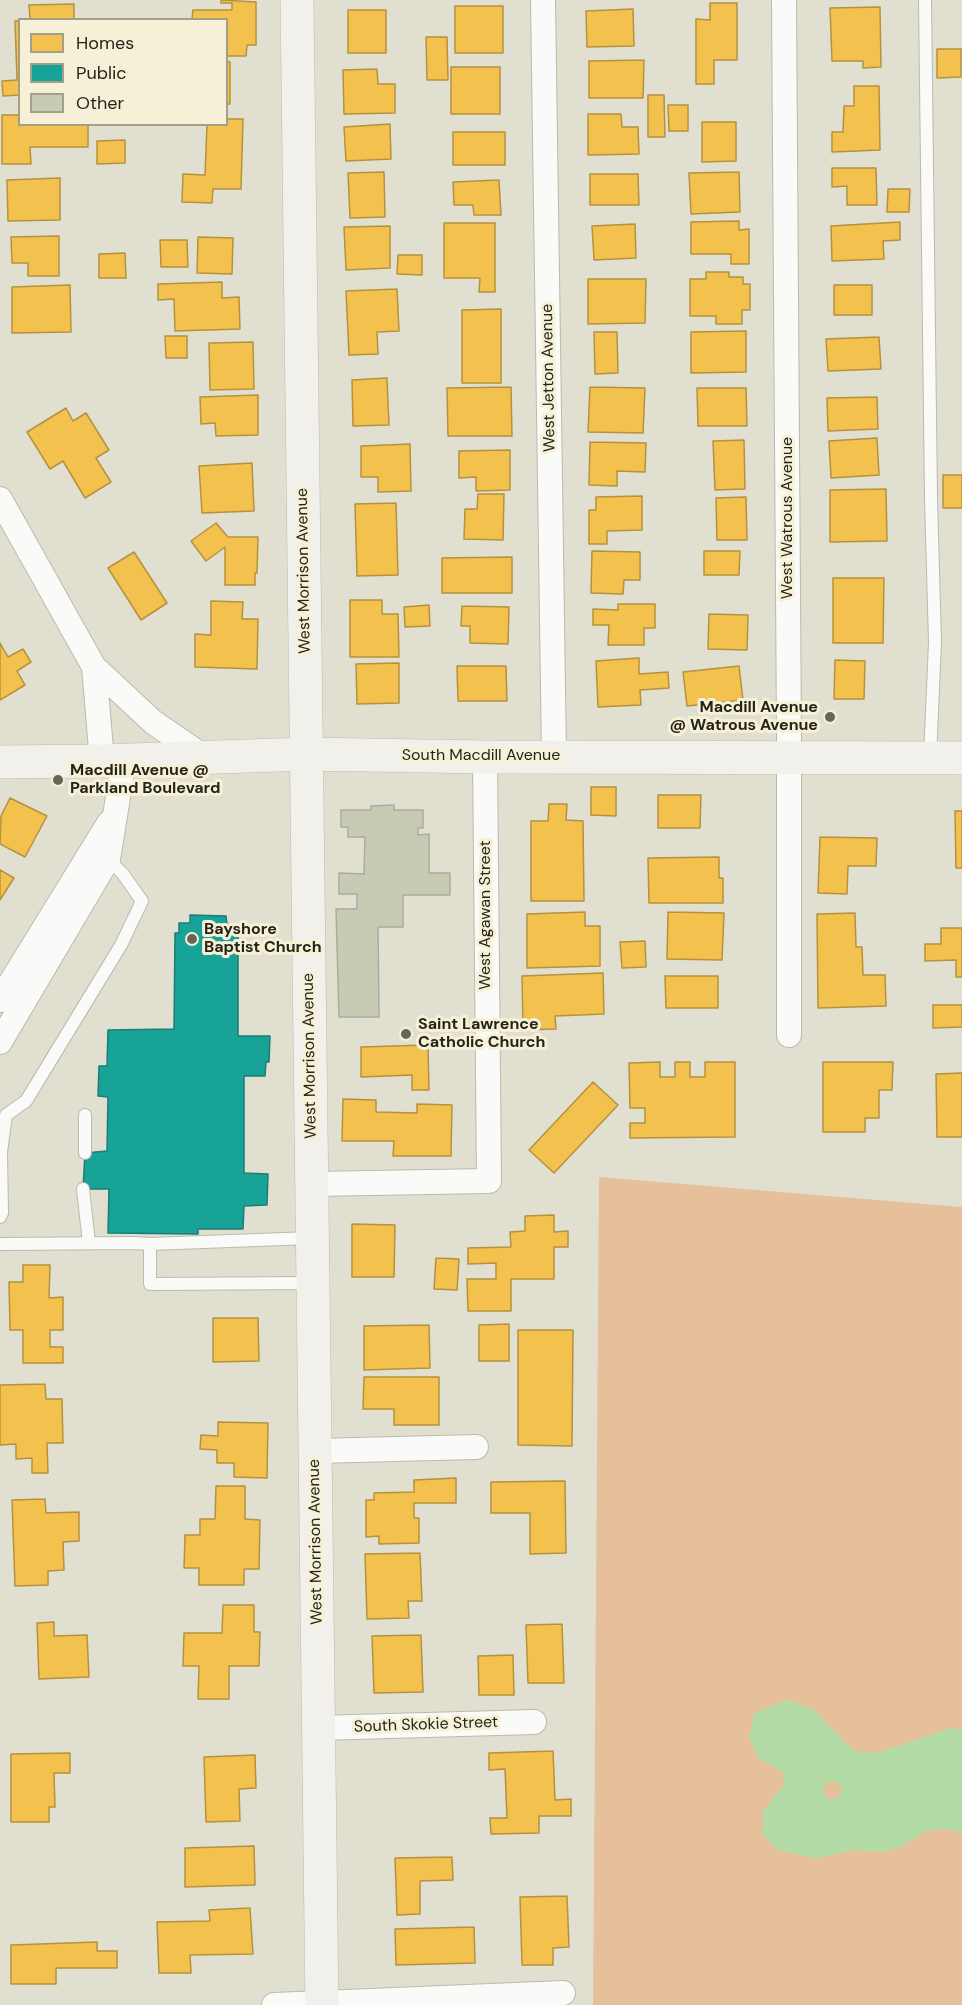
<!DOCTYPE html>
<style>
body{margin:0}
#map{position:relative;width:962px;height:2005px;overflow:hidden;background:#e1dfd0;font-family:"DM Sans",sans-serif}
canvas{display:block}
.legend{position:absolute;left:18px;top:18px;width:210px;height:108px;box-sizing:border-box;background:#f6f1d6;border:2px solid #a39f8b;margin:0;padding:8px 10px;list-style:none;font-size:18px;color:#26241a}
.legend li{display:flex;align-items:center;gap:12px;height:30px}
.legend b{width:30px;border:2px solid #a39f8b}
</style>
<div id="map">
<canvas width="962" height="2005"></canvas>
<ul class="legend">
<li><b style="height:16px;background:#f2c14e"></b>Homes</li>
<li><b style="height:16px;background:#17a398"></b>Public</li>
<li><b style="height:16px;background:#c8cbb4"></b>Other</li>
</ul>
</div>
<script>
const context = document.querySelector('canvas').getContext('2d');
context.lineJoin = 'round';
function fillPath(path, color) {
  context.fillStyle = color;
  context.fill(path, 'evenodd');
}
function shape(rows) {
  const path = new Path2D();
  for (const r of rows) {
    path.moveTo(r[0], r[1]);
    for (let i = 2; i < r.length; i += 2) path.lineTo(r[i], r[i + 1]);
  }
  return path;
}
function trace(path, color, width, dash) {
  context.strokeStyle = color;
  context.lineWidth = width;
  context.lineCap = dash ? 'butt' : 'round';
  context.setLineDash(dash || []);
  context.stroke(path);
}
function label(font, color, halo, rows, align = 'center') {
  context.font = font + ' "DM Sans",sans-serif';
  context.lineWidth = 6;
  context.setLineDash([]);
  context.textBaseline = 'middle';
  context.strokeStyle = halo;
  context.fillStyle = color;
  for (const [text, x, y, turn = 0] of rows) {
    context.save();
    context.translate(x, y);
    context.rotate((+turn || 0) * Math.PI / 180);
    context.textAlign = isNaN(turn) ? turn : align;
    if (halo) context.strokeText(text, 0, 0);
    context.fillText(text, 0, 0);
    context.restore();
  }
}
fillPath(shape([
 [599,1177,962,1207,962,2005,593,2005]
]), '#e6c09b');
fillPath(shape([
 [788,1700,813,1709,854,1751,877,1753,951,1728,962,1730,962,1832,944,1829,926,1831,899,1848,881,1852,855,1850,816,1858,778,1850,763,1835,763,1811,783,1786,784,1773,759,1759,749,1737,754,1713],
 [836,1781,842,1788,839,1797,830,1800,823,1792,826,1783]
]), '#b3dba5');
const homes = shape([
 [221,0,256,2,256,45,247,45,246,56,226,56,226,20,189,20,192,19,193,10,232,10,232,3,221,3,221,0],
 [710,3,737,3,737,60,714,60,714,84,696,84,696,19,710,20,710,3],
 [74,4,74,20,30,20,29,5,74,4],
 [455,6,503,6,503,53,455,53,455,6],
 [880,7,881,67,863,68,863,61,832,61,830,8,880,7],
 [633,9,634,46,587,47,586,11,633,9],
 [348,10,386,10,386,53,348,53,348,10],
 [15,21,20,21,20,95,3,96,2,81,17,80,15,21],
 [426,37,447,37,448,80,427,80,426,37],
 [937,49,961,49,961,77,937,78,937,49],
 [644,60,643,98,589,98,589,61,644,60],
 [226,62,230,62,230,104,226,104,226,62],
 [451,67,500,67,500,114,451,114,451,67],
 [377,69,378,84,395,84,395,113,344,114,343,70,377,69],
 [854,86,879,86,880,150,832,152,832,132,843,132,844,106,854,106,854,86],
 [648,95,664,95,665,137,648,137,648,95],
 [668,105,688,105,688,131,669,131,668,105],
 [588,114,621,114,622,127,638,127,639,154,588,155,588,114],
 [2,115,20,115,20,124,88,124,88,147,30,147,31,164,2,164,2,115],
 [226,119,243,119,241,189,213,189,212,203,182,202,183,174,205,175,207,124,226,124,226,119],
 [702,122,736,122,736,161,702,162,702,122],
 [390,124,391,159,346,161,344,127,390,124],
 [453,132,505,132,505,165,453,165,453,132],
 [125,140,125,163,97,164,97,141,125,140],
 [832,168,876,168,877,205,847,205,847,186,832,187,832,168],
 [384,172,385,217,350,218,348,173,384,172],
 [739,172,740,212,691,214,689,173,739,172],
 [590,174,638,174,639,205,590,205,590,174],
 [60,178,60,220,8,221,7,180,60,178],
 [499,180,501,215,474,215,473,205,454,205,453,182,499,180],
 [888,189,910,189,909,212,887,212,888,189],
 [739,221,739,230,749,229,749,264,731,264,731,254,691,254,691,222,739,221],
 [900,222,900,240,883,241,884,259,832,261,831,226,900,222],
 [444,223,495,223,495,292,479,292,480,278,444,278,444,223],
 [635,224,636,258,594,260,592,226,635,224],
 [390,226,390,268,346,270,344,227,390,226],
 [59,236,59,276,28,276,28,263,12,263,11,237,59,236],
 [198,237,233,238,232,274,197,273,198,237],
 [160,240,187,240,188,267,161,267,160,240],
 [125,253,126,278,99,278,99,254,125,253],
 [398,255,422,255,422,275,397,274,398,255],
 [706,272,729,272,729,277,743,277,743,284,750,284,750,310,742,310,742,324,716,324,716,316,690,316,690,279,706,279,706,272],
 [588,279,646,279,645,323,588,324,588,279],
 [222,282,222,298,239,297,240,329,175,331,174,299,158,300,158,284,222,282],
 [70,285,71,332,12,333,12,287,70,285],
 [834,285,872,285,872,315,834,315,834,285],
 [397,289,399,331,377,332,378,354,349,355,346,291,397,289],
 [501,309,501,383,462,383,462,310,501,309],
 [746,331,746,372,691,373,691,332,746,331],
 [594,332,617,332,618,373,595,374,594,332],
 [165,336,187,336,187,358,166,358,165,336],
 [879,337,881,369,828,371,826,339,879,337],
 [253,342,254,389,210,390,209,343,253,342],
 [387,378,389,425,353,426,352,380,387,378],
 [511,387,512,436,448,436,447,388,511,387],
 [590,387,645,388,643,433,588,432,590,387],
 [697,388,746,388,747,426,698,426,697,388],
 [258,395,258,435,216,436,215,423,201,424,200,397,258,395],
 [877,397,878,429,828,431,827,398,877,397],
 [66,408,73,421,86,413,109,450,96,458,111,482,85,498,63,461,50,469,27,432,66,408],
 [877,438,879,475,831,478,829,441,877,438],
 [744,440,745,489,715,490,713,441,744,440],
 [590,442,646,443,645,472,617,471,617,486,589,485,590,442],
 [410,444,411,491,378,492,378,477,361,477,361,446,410,444],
 [510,450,510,490,476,491,476,477,459,478,459,451,510,450],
 [252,463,254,511,202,513,199,466,252,463],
 [943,475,962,475,962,508,943,508,943,475],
 [886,489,887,541,830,542,830,490,886,489],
 [478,494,504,494,503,540,464,539,465,509,477,509,478,494],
 [642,496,642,530,607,531,607,544,589,544,589,510,596,510,596,497,642,496],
 [746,497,747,540,717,540,716,498,746,497],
 [396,503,398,575,357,576,355,504,396,503],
 [216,523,228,537,258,537,257,573,255,573,255,585,225,585,225,547,206,561,191,541,216,523],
 [592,551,640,552,640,580,624,580,623,594,591,593,592,551],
 [704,551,740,551,739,575,704,575,704,551],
 [134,552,167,603,141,620,108,568,134,552],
 [512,557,512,593,442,593,442,558,512,557],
 [833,578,884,578,883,643,833,643,833,578],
 [350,600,382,600,382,614,398,614,399,657,350,657,350,600],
 [211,601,243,602,242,619,258,619,257,669,195,667,195,634,211,635,211,601],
 [618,604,655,604,655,628,644,628,644,645,608,645,609,625,593,625,593,609,618,610,618,604],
 [429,605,430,626,405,627,404,607,429,605],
 [462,606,509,607,508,644,470,643,470,626,461,626,462,606],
 [709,614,748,615,747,650,708,649,709,614],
 [0,643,8,657,23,649,31,662,17,671,25,685,0,700,0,643],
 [639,658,639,674,668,672,669,688,640,690,641,705,598,707,596,661,639,658],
 [835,660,865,661,864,699,834,699,835,660],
 [399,663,399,703,357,704,356,664,399,663],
 [457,666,506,666,507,701,458,701,457,666],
 [739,666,743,700,687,706,683,672,739,666],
 [591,787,616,787,616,816,591,815,591,787],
 [658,795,701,795,700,828,658,828,658,795],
 [10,798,47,816,25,857,0,844,1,816,10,798],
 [549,804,567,804,566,820,583,821,584,901,531,901,531,821,548,821,549,804],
 [955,811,962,811,962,868,956,868,955,811],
 [820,837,877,838,876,866,848,866,847,894,818,893,820,837],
 [719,857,719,878,723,878,723,903,649,903,648,858,719,857],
 [0,870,14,878,0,900,0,870],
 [585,912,585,926,600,926,600,966,527,968,527,914,585,912],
 [668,912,724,913,722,960,667,959,668,912],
 [855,913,856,947,862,947,863,975,885,975,886,1006,818,1008,817,914,855,913],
 [941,928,962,928,962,977,956,977,956,960,925,961,925,944,941,944,941,928],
 [645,941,646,967,622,968,620,942,645,941],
 [603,973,604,1014,555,1016,556,1029,523,1030,522,976,603,973],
 [665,976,718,976,718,1008,666,1008,665,976],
 [933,1005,962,1005,962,1027,933,1028,933,1005],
 [428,1045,429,1090,412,1090,412,1075,361,1077,361,1047,428,1045],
 [660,1062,660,1077,675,1077,675,1062,690,1062,690,1077,705,1077,705,1062,735,1062,735,1137,630,1138,630,1123,645,1123,645,1108,630,1108,629,1063,660,1062],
 [823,1062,893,1062,892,1090,879,1090,879,1118,865,1118,865,1132,823,1132,823,1062],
 [962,1073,962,1137,937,1137,936,1074,962,1073],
 [593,1082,618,1105,554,1173,529,1150,593,1082],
 [343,1099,376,1100,376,1112,417,1113,417,1104,452,1105,451,1156,393,1156,394,1141,342,1141,343,1099],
 [554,1215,554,1232,568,1231,568,1247,554,1247,554,1279,511,1279,511,1311,468,1311,467,1279,496,1279,496,1263,468,1264,468,1248,511,1247,510,1232,525,1231,525,1216,554,1215],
 [352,1224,395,1225,394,1277,352,1277,352,1224],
 [436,1258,459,1259,457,1290,434,1289,436,1258],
 [23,1265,50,1265,49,1298,63,1297,63,1330,50,1330,50,1347,63,1347,63,1363,23,1363,23,1330,10,1330,9,1282,23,1282,23,1265],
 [213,1318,258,1318,259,1361,213,1362,213,1318],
 [509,1324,509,1361,479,1361,479,1325,509,1324],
 [429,1325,430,1368,364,1370,364,1326,429,1325],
 [518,1330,573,1330,572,1446,518,1445,518,1330],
 [364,1377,439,1377,439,1425,394,1425,394,1409,363,1409,364,1377],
 [45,1384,46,1399,62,1399,63,1443,47,1443,48,1473,32,1473,32,1458,16,1459,16,1444,0,1445,0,1385,45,1384],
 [218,1422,268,1423,267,1478,234,1477,234,1463,217,1463,217,1450,200,1449,201,1435,218,1436,218,1422],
 [456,1478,456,1503,414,1503,414,1518,419,1518,419,1543,379,1544,379,1536,366,1537,366,1500,374,1500,374,1493,414,1492,414,1480,456,1478],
 [565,1481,566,1553,530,1554,530,1513,491,1513,491,1482,565,1481],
 [216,1486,245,1486,245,1519,260,1520,259,1569,244,1569,244,1585,199,1585,199,1568,184,1568,185,1535,200,1535,200,1519,215,1519,216,1486],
 [45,1499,46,1513,79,1512,79,1541,63,1542,64,1570,48,1571,48,1585,15,1586,12,1500,45,1499],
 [420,1553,422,1601,408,1601,409,1618,367,1619,365,1554,420,1553],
 [223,1605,254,1605,254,1632,260,1632,259,1666,229,1666,229,1699,198,1699,199,1666,183,1666,184,1633,222,1633,223,1605],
 [54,1622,54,1636,87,1635,89,1677,39,1679,37,1623,54,1622],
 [562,1624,564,1683,528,1683,526,1625,562,1624],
 [421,1635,423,1692,374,1693,372,1636,421,1635],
 [513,1655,514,1695,479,1695,478,1656,513,1655],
 [553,1751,555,1800,571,1799,571,1816,539,1816,539,1833,491,1834,490,1818,507,1818,505,1769,489,1770,489,1753,553,1751],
 [70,1753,70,1773,54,1773,55,1807,49,1807,49,1822,11,1822,11,1754,70,1753],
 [255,1755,256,1788,239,1789,240,1821,206,1822,204,1757,255,1755],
 [254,1846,255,1885,185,1887,185,1848,254,1846],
 [452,1857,453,1880,420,1881,420,1914,397,1915,395,1858,452,1857],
 [567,1896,569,1947,553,1948,553,1965,522,1965,520,1897,567,1896],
 [250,1908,253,1954,190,1955,191,1973,159,1973,157,1922,210,1921,209,1910,250,1908],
 [474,1927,475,1963,396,1965,395,1929,474,1927],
 [97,1942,97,1951,117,1951,117,1968,56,1968,56,1984,11,1984,11,1945,97,1942]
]);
fillPath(homes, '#f2c14e');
trace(homes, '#b5923e', 1.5);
const public = shape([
 [190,915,226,916,227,924,238,925,238,1036,270,1036,269,1062,266,1062,265,1076,244,1076,244,1173,268,1174,267,1205,244,1206,243,1229,198,1229,198,1234,108,1233,109,1189,83,1189,85,1153,107,1151,108,1097,98,1096,99,1066,107,1066,108,1030,174,1029,175,933,179,933,179,923,190,923,190,915]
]);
fillPath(public, '#17a398');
trace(public, '#1c7d72', 1.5);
const building = shape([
 [394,805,394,810,423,810,423,828,418,828,418,835,429,834,429,873,450,873,450,895,403,895,403,927,378,927,379,1017,339,1017,336,909,357,909,357,894,339,894,339,873,364,874,365,837,348,837,348,827,341,827,341,810,371,810,371,806,394,805]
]);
fillPath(building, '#c8cbb4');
trace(building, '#ababa0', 1.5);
const lane = shape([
 [925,0,931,498,935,642,930,758],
 [85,1153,85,1115],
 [83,1189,89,1243],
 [0,1217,2,1213,1,1152,6,1115,26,1101,121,945,142,901,123,874,108,859],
 [0,1244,133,1243,150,1244,311,1238],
 [150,1244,150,1284,312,1283]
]);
const street = shape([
 [543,0,554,756],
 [784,0,789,738,789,1035],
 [0,499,94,667,102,761],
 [94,667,153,722,204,757],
 [0,1000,109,823],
 [0,1042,108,859,124,760],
 [312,1184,489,1181,485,757],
 [315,1451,476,1447],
 [318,1728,534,1722],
 [274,2005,563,1993]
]);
const secondary = shape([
 [297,0,322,2005],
 [0,762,102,761,306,754,485,757,962,758]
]);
trace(lane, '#bbbaae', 14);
trace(street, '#bbbaae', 26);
trace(secondary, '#bbbaae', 34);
trace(lane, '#fafaf8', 12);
trace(street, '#fafaf8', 24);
trace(secondary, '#f1f0eb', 33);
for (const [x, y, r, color] of [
 [830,717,6,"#67655a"],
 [58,780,6,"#67655a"],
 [192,939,6,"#67655a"],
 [406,1034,6,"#67655a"]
]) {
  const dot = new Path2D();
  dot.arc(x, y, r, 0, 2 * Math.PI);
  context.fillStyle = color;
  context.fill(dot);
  trace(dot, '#f6f1d6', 2);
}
label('16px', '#26241a', '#f6f1d6', [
 ["West Jetton Avenue",549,378,-91],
 ["West Watrous Avenue",788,518,-90],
 ["West Morrison Avenue",304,571,-91],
 ["South Macdill Avenue",481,756],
 ["West Agawan Street",486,915,-90],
 ["West Morrison Avenue",310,1056,-91],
 ["West Morrison Avenue",316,1542,-91],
 ["South Skokie Street",426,1725,-2]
]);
label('bold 16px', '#26241a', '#f6f1d6', [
 ["Macdill Avenue",818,708,"right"],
 ["@ Watrous Avenue",818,726,"right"],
 ["Macdill Avenue @",70,771],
 ["Parkland Boulevard",70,789],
 ["Bayshore",204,930],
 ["Baptist Church",204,948],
 ["Saint Lawrence",418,1025],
 ["Catholic Church",418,1043]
], 'left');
</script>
